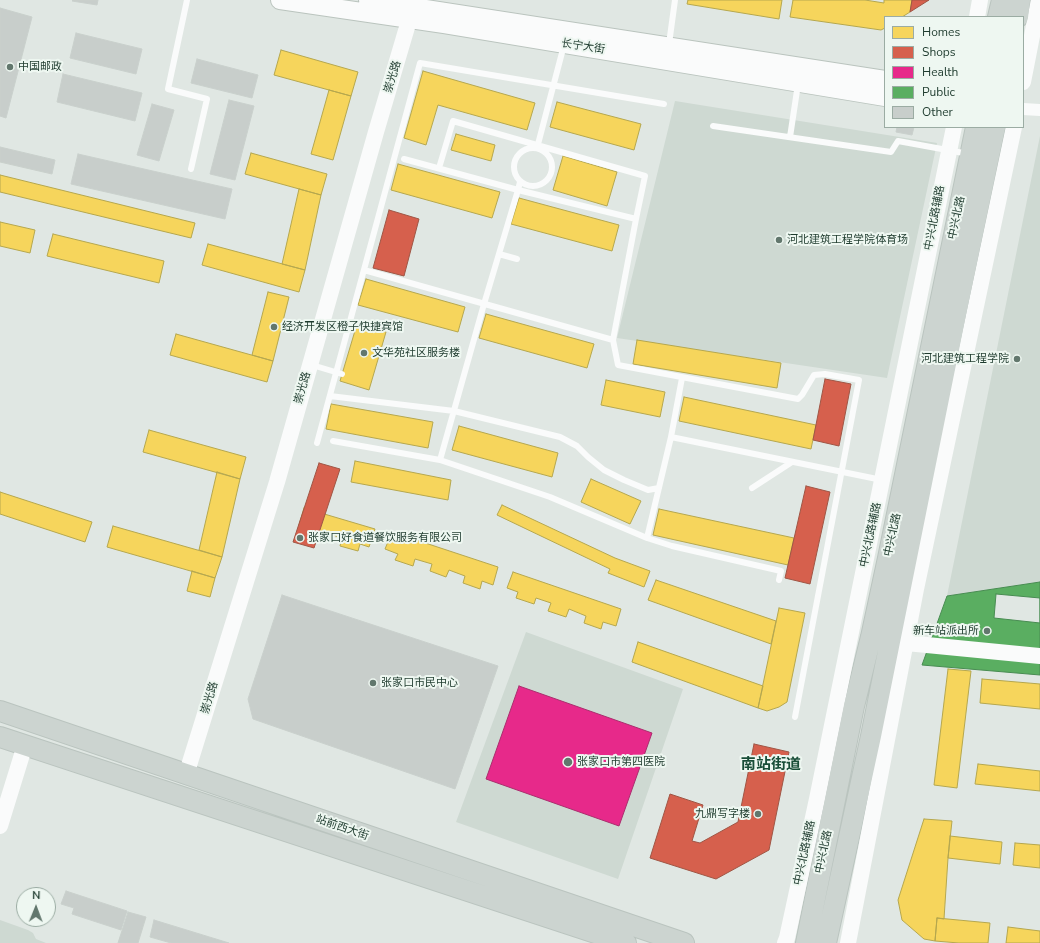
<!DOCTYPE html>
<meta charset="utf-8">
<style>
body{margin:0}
#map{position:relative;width:1040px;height:943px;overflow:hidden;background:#e0e7e3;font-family:"Nunito Sans",sans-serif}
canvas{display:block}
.legend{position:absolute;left:884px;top:16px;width:140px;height:112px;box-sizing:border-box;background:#eef7f1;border:1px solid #9baca3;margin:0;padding:5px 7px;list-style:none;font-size:12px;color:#1e3b2e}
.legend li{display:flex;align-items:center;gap:8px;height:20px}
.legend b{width:20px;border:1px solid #9baca3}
.north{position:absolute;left:16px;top:887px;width:40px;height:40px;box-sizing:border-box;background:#eef7f1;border:1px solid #9baca3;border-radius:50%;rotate:1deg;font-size:11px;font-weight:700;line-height:16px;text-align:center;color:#1e3b2e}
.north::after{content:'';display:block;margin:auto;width:14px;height:18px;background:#62776d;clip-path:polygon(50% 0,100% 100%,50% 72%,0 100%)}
</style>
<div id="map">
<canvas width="1040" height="943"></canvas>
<ul class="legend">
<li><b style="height:11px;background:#f6d55c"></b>Homes</li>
<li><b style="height:11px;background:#d6604d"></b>Shops</li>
<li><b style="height:11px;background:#e7298a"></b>Health</li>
<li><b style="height:11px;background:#5aae61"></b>Public</li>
<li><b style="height:11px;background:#c8cecb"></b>Other</li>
</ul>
<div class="north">N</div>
</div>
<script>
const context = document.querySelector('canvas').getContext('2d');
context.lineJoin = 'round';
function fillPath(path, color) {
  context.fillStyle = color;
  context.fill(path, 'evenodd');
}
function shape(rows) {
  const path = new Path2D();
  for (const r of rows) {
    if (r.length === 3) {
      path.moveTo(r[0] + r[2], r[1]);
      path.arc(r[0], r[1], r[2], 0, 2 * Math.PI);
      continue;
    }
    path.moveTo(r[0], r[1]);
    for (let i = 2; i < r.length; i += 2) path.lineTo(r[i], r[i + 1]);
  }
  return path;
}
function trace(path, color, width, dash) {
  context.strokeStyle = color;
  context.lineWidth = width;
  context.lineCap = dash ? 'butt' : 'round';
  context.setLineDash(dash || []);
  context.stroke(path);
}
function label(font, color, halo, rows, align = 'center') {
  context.font = font + ' "Nunito Sans","Noto Sans SC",sans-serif';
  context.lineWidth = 4;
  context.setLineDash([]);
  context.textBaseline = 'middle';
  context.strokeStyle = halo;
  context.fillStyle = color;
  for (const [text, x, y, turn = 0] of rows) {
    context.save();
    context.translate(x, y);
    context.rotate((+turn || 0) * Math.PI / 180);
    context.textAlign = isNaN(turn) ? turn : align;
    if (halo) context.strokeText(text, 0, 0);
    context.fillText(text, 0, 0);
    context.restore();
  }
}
fillPath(shape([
 [675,101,937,143,887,378,617,338],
 [1040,136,1040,582,947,596],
 [526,632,683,689,618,879,456,822],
 [0,920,28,930,33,933,36,939,46,943,0,943]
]), '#ced9d2');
const homes = shape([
 [688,0,782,0,779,19,687,4,688,0],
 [793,0,865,0,884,3,884,0,912,0,910,12,902,17,885,17,885,28,881,30,790,17,793,0],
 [281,50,358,72,351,96,274,75,281,50],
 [423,71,535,103,527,130,438,105,426,145,404,138,423,71],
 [329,90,351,96,333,160,311,154,329,90],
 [557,102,641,124,634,150,550,127,557,102],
 [456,134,495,145,491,161,451,150,456,134],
 [251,153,327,174,321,195,245,174,251,153],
 [563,156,617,172,607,206,553,190,563,156],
 [398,164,500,192,492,218,391,190,398,164],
 [0,175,195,223,191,238,0,192,0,175],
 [299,189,321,195,305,270,282,264,299,189],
 [519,198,619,225,612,251,511,224,519,198],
 [0,222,35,230,30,253,0,246,0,222],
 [53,234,164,261,159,283,47,256,53,234],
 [208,244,305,270,299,292,202,265,208,244],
 [366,279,465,307,458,332,358,305,366,279],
 [268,292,289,297,273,361,252,355,268,292],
 [486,314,594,344,587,368,479,338,486,314],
 [357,324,386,332,369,390,340,381,357,324],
 [176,334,273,361,267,382,170,355,176,334],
 [637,340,781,363,777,388,633,364,637,340],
 [606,380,665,392,660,417,601,405,606,380],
 [684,397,816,425,811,449,679,421,684,397],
 [331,404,433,422,428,448,326,429,331,404],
 [459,426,558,453,552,477,452,450,459,426],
 [149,430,246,457,240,479,143,452,149,430],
 [355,461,451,480,448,500,351,482,355,461],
 [217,472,240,479,222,557,199,550,217,472],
 [591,479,641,501,630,524,581,502,591,479],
 [0,492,92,522,85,542,0,514,0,492],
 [502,505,615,558,650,571,644,587,608,573,610,569,497,515,502,505],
 [304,508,375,529,369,547,360,544,358,551,340,546,342,538,326,533,324,540,307,535,309,528,299,525,304,508],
 [659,509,794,538,788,565,653,535,659,509],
 [113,526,222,557,215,578,107,547,113,526],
 [392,532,498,567,493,585,482,581,480,589,463,583,465,576,449,570,446,577,430,571,432,564,415,559,413,566,395,560,398,554,385,549,392,532],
 [192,571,215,578,210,597,187,591,192,571],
 [513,572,621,609,616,626,603,622,601,629,584,623,586,616,569,609,566,617,548,611,551,603,536,598,534,604,516,598,518,592,507,588,513,572],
 [656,580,776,621,771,644,648,600,656,580],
 [779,608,805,613,787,702,779,707,767,711,758,708,779,608],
 [638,642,763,686,758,708,632,662,638,642],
 [948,669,971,671,957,788,934,785,948,669],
 [982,679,1040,684,1040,709,980,703,982,679],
 [978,764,1040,771,1040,791,975,784,978,764],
 [924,819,952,821,948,858,944,919,937,918,935,941,924,939,902,920,898,900,924,819],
 [950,836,1002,842,1000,864,948,858,950,836],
 [1015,843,1040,845,1040,868,1013,865,1015,843],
 [937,918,990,923,988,943,959,943,935,941,937,918],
 [1008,927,1040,931,1040,943,1006,943,1008,927]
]);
fillPath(homes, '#f6d55c');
trace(homes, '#b5a74e', 1);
const shops = shape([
 [912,0,929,0,910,12,912,0],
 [389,210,419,219,404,276,373,268,389,210],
 [825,379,851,384,839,446,813,440,825,379],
 [319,463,340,469,314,548,293,542,319,463],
 [806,486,830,492,810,584,785,578,806,486],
 [754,744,789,752,769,850,716,879,650,858,670,794,703,805,692,841,700,843,738,822,754,744]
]);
fillPath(shops, '#d6604d');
trace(shops, '#9f5544', 1);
const health = shape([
 [519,686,652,733,619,826,486,779,519,686]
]);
fillPath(health, '#e7298a');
trace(health, '#ab2e6e', 1);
const public = shape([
 [1040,582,1040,675,922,665,947,596,1040,582],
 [996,594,1040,598,1040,623,994,618,996,594]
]);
fillPath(public, '#5aae61');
trace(public, '#488c52', 1);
const building = shape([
 [73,0,98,0,97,5,72,1,73,0],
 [0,8,32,17,6,118,0,116,0,8],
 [76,33,142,49,136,74,70,58,76,33],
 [197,59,258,75,252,98,191,83,197,59],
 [63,74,142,93,135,121,57,102,63,74],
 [229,100,254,106,235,180,210,174,229,100],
 [152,104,174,110,159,161,137,155,152,104],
 [897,127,914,127,912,135,896,132,897,127],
 [0,147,55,160,52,174,0,162,0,147],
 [78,154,232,189,225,219,71,184,78,154],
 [282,595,498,666,455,789,253,719,248,699,282,595],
 [66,891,127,911,121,930,72,914,74,908,61,904,66,891],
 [128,912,146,917,138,943,118,943,128,912],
 [154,920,229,943,171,943,150,937,154,920]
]);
fillPath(building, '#c8cecb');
trace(building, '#c9d0cc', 1);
const secondary = shape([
 [280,0,444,24,885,97],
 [368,0,885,80]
]);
const primary = shape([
 [998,17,1002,0],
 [1018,17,1020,0],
 [0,711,684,943],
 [0,737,626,943],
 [806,943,854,706,871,637,888,558,976,127],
 [826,943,871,736,957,309,995,127]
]);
trace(secondary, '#bac4be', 20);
trace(primary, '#bac4bf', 22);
trace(shape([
 [187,0,168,89,207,99,191,169],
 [669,44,675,0],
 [713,126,891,152,898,141,969,154],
 [790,137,798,84],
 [533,167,19],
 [537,148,564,45],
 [404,159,518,190,520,182],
 [439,168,453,121,645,176,636,219],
 [499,254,517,259],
 [364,270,613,340,618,365,798,399,802,395,814,375,825,374,859,380,795,717],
 [312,365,342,374],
 [330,396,454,411,560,437,577,446,588,457,604,470,624,480,648,490,659,488],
 [671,437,682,378],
 [333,441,440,460,550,497,647,538],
 [317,443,420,63,664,104],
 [440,460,484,304,518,190,636,219,613,340],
 [752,488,792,462],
 [779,580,781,571,672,546,647,538,671,437,882,480]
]), '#fafbfb', 6);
trace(shape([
 [1023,109,1040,110]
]), '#fafbfb', 12);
trace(shape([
 [977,17,980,0],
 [1023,82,1039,0],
 [896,642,1040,656],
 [186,775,277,482,376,132,413,7],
 [0,826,25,745],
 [785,943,787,938,817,799,954,127],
 [848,943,916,589,1014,127]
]), '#fafbfb', 16);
trace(secondary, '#fafbfb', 18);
trace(primary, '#ccd4d0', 20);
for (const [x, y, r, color] of [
 [10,67,4,"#62776d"],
 [779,240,4,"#62776d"],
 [274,327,4,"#62776d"],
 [364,353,4,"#62776d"],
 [1017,359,4,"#62776d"],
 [300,538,4,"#62776d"],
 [987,631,4,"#62776d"],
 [373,683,4,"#62776d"],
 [568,762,5,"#62776d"],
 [758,814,4,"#62776d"]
]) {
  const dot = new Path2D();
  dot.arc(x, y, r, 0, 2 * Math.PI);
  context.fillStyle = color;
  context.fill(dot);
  trace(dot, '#eef7f1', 1.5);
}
label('11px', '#1e3b2e', '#eef7f1', [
 ["长宁大街",583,47,9],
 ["崇光路",393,77,-73],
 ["中兴北路辅路",935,218,-79],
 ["中兴北路",957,218,-78],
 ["崇光路",303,388,-74],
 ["中兴北路辅路",871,535,-78],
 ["中兴北路",893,535,-78],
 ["崇光路",210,698,-73],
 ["站前西大街",342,828,19],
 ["中兴北路",824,852,-78],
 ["中兴北路辅路",805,853,-78]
]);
label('11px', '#1e3b2e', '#eef7f1', [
 ["中国邮政",18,67],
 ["河北建筑工程学院体育场",787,240],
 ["经济开发区橙子快捷宾馆",282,327],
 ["文华苑社区服务楼",372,353],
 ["河北建筑工程学院",1009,359,"right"],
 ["张家口好食道餐饮服务有限公司",308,538],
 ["新车站派出所",979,631,"right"],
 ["张家口市民中心",381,683],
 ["张家口市第四医院",577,762],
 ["九鼎写字楼",750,814,"right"]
], 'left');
label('bold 15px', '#194e38', '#eef7f1', [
 ["南站街道",771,765]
]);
</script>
